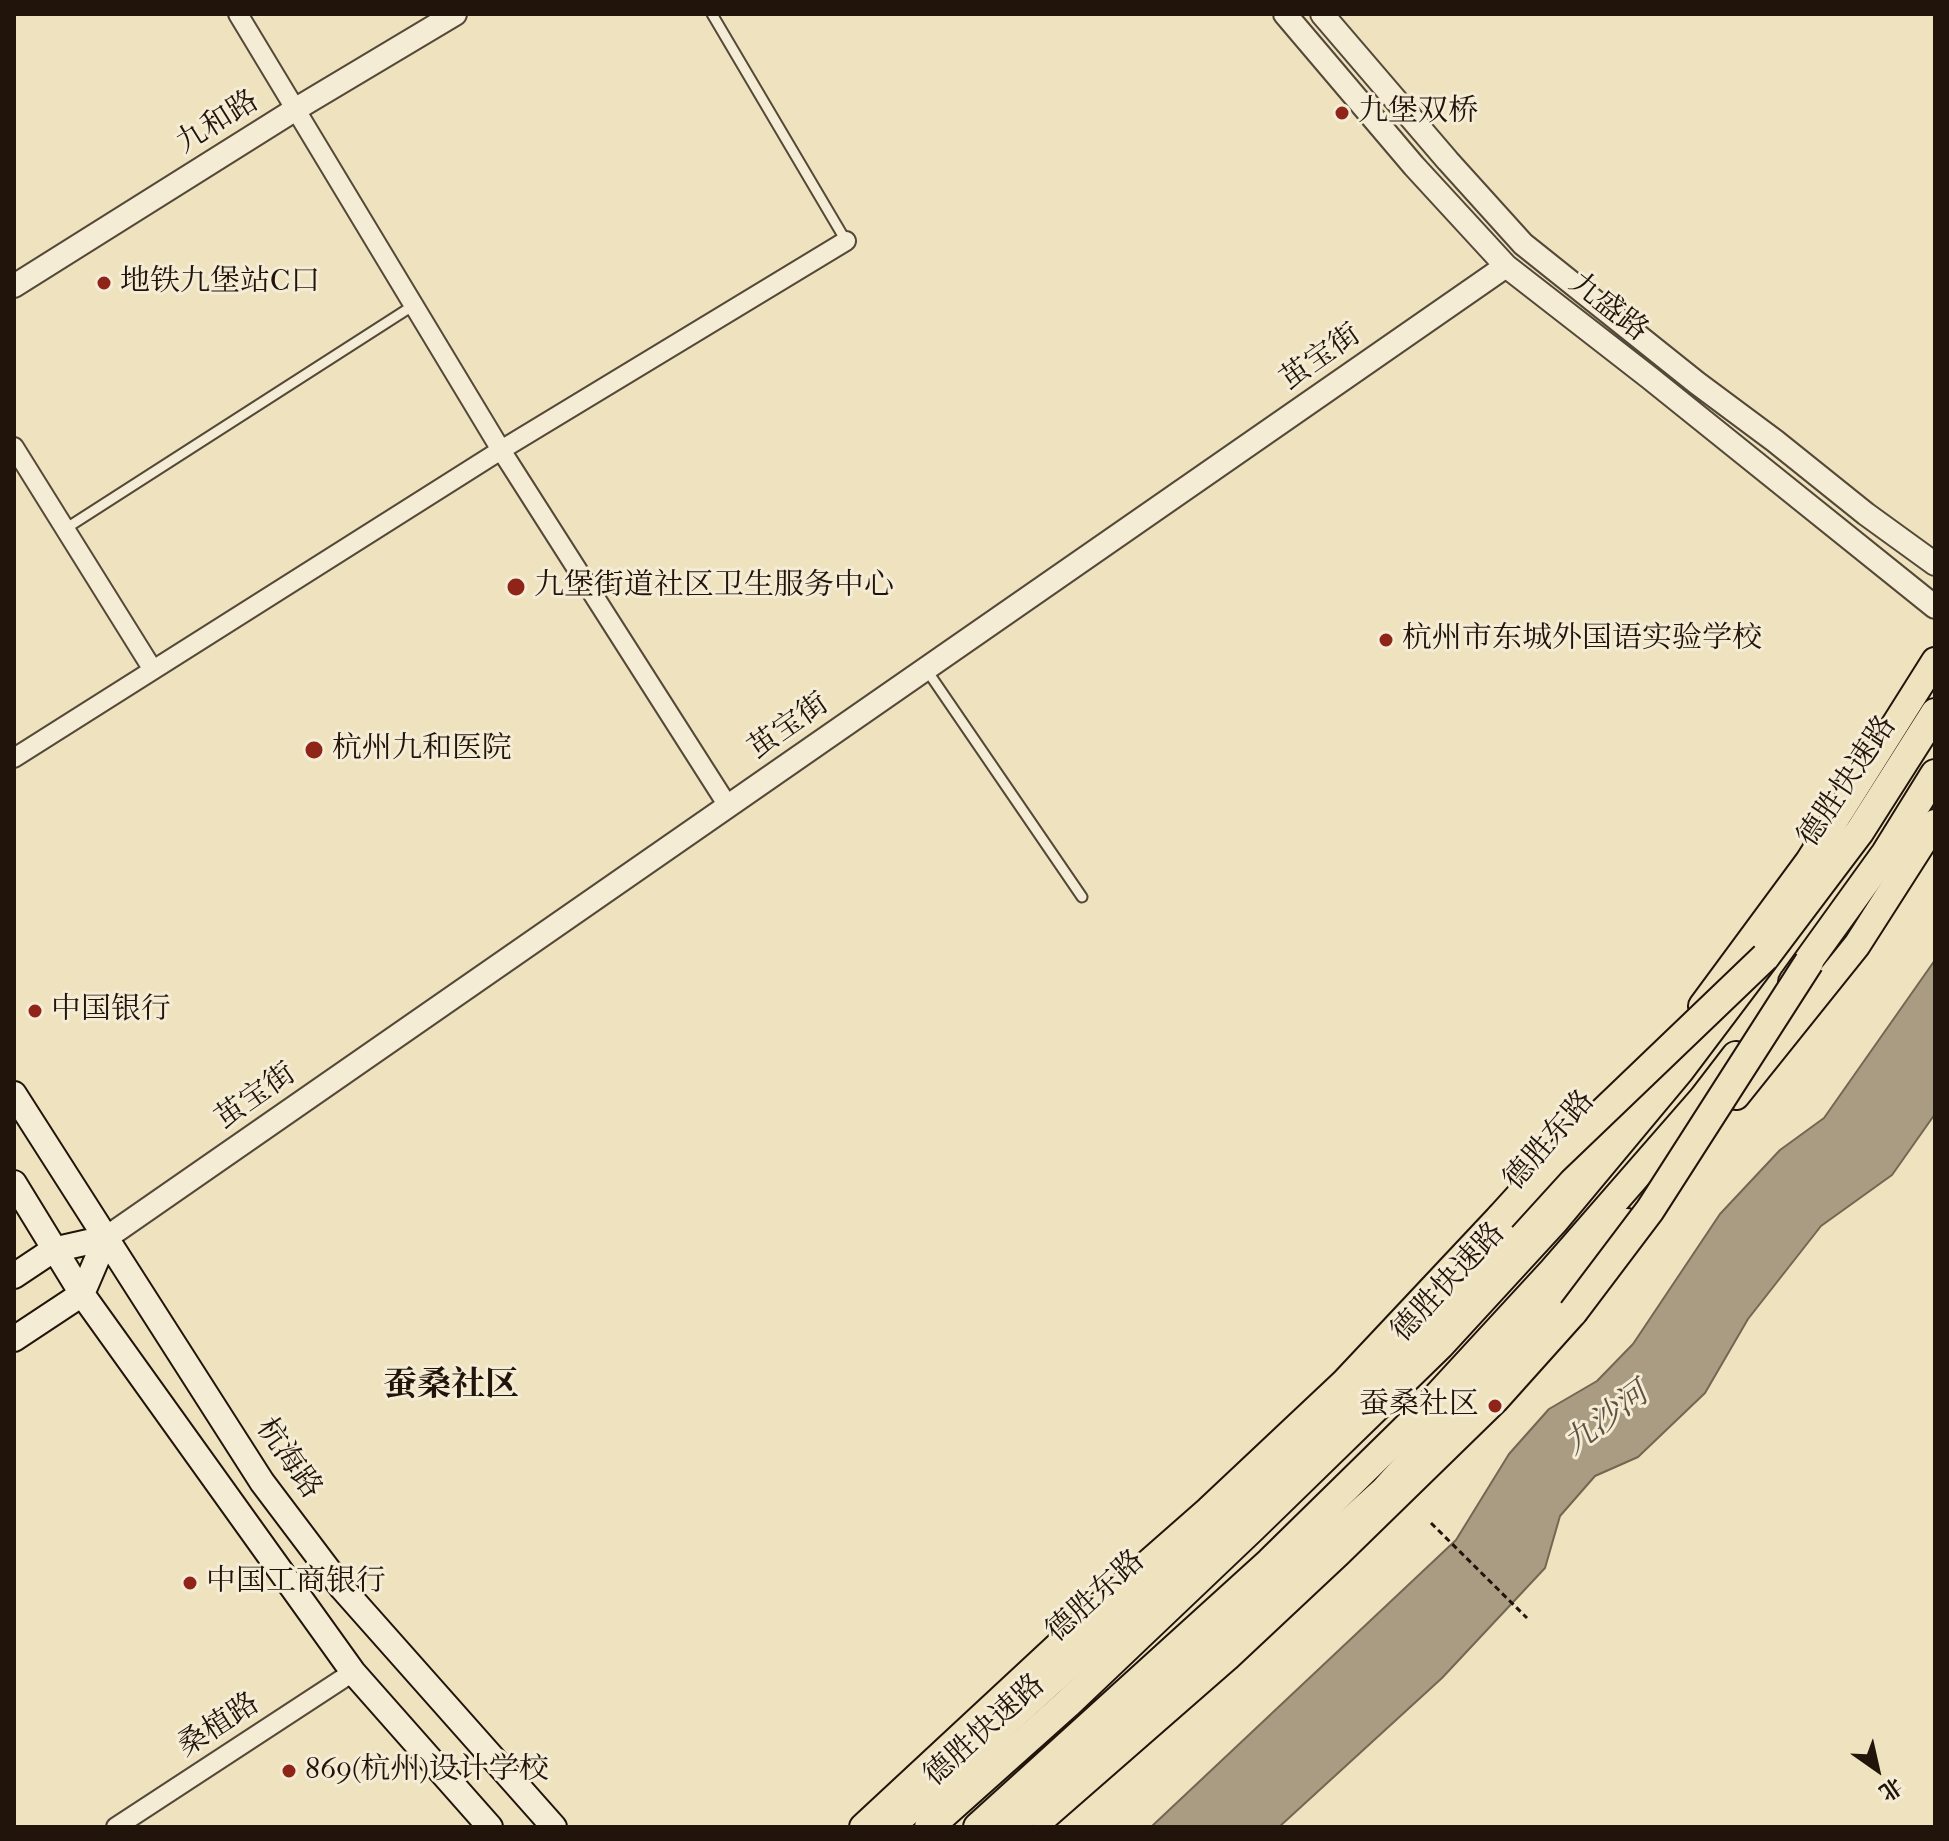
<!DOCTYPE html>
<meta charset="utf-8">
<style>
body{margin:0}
#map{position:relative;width:1949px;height:1841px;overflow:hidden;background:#efe2bf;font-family:"IM FELL French Canon","Noto Serif SC",serif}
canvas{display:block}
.frame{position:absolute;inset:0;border:16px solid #21140b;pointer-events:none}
.north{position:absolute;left:1837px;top:1729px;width:80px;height:80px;-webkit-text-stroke:6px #f5ecd5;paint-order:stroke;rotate:146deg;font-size:22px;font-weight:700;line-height:32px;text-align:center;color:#21140b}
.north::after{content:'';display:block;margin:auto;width:28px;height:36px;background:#21140b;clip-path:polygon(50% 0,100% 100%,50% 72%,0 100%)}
</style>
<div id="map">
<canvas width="1949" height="1841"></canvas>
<div class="frame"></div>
<div class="north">北</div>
</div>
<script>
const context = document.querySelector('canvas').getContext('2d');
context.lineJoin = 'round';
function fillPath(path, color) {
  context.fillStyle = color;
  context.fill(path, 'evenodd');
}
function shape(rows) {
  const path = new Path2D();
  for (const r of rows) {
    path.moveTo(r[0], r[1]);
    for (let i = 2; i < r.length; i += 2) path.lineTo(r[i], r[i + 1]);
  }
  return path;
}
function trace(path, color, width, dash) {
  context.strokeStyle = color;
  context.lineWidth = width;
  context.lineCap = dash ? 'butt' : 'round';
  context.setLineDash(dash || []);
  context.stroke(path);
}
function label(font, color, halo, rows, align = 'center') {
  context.font = font + ' "IM FELL French Canon","Noto Serif SC",serif';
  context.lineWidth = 6;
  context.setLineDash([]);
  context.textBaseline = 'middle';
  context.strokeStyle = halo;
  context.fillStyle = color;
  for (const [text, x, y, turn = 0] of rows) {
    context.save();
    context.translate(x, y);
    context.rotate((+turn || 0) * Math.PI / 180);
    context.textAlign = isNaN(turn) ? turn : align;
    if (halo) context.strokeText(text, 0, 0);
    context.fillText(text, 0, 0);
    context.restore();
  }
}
const water = shape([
 [1935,960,1935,1114,1892,1175,1821,1226,1748,1319,1705,1393,1638,1457,1595,1476,1560,1516,1545,1568,1442,1678,1279,1827,1151,1827,1456,1540,1509,1454,1549,1409,1597,1381,1633,1344,1720,1214,1780,1150,1824,1118,1935,960]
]);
fillPath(water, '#a99c82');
trace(water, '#736652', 2);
const service = shape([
 [712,14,846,241],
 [65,529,414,305],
 [926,669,1082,897]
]);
const minor = shape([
 [238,14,501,450,728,806],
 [14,447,153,670],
 [14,758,501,450,846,241],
 [116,1827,353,1672]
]);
const tertiary = shape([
 [1285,14,1414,166,1506,266,1650,378,1935,607],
 [1322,14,1448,161,1523,244,1697,383,1775,441,1866,514,1935,564],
 [14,286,296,109,455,14],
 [106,1238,1506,266]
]);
const secondary = shape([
 [14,1094,262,1482,342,1588,554,1827],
 [14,1183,82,1294,353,1672,490,1827],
 [14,1276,53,1250,106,1238],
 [82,1294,106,1238],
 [14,1339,82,1294]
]);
const primary = shape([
 [1702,1006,1809,861,1935,661],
 [1736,1096,1857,945,1935,823],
 [863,1827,1102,1605],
 [891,1827,1203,1544,1350,1402,1557,1186,1618,1112],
 [1011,1827,1383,1491,1627,1222]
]);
const trunk = shape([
 [1793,982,1886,853,1935,774],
 [1102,1605,1209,1511,1344,1384,1501,1217],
 [1044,1816,1226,1657,1338,1552,1495,1399,1573,1312],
 [929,1827,1068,1703,1253,1527,1440,1345,1554,1221,1679,1071,1860,831,1935,713],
 [978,1827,1270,1562,1424,1411,1553,1271,1703,1099,1736,1056]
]);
trace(service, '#544838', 13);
trace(minor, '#544838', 22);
trace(tertiary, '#544838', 26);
trace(secondary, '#21140b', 28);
trace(primary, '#21140b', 30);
trace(trunk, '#21140b', 32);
trace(shape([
 [1431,1523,1527,1618]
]), '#21140b', 3, [6, 4]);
trace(service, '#f5ecd5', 9);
trace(minor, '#f5ecd5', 18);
trace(tertiary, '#f5ecd5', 22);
trace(secondary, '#f5ecd5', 24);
trace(primary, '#efe2bf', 26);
trace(trunk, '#efe2bf', 28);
const trunkBridge = shape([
 [1501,1217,1551,1162,1765,957],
 [1573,1312,1650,1210,1809,962]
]);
trace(trunkBridge, '#21140b', 32, []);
trace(trunkBridge, '#efe2bf', 28);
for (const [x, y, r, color] of [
 [1342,113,8,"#8f2418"],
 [104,283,8,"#8f2418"],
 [516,587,10,"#8f2418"],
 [1386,640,8,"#8f2418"],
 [314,750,10,"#8f2418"],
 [35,1011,8,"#8f2418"],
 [1495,1406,8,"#8f2418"],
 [190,1583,8,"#8f2418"],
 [289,1771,8,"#8f2418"]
]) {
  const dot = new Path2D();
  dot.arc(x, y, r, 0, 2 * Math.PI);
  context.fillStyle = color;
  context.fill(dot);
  trace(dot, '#f5ecd5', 3);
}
label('30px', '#21140b', '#f5ecd5', [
 ["九堡双桥",1358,113],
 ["地铁九堡站C口",120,283],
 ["九堡街道社区卫生服务中心",534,587],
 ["杭州市东城外国语实验学校",1402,640],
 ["杭州九和医院",332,750],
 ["中国银行",51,1011],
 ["蚕桑社区",1479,1406,"right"],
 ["中国工商银行",206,1583],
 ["869(杭州)设计学校",305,1771]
], 'left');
label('30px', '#21140b', '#f5ecd5', [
 ["九和路",218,123,-32],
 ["九盛路",1608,308,38],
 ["茧宝街",1321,358,-35],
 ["茧宝街",789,727,-35],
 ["德胜快速路",1848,782,-56],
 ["茧宝街",256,1097,-35],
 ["德胜东路",1550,1141,-49],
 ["德胜快速路",1449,1283,-47],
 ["杭海路",288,1459,55],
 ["德胜东路",1096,1597,-42],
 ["桑植路",219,1726,-33],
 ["德胜快速路",985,1731,-42]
]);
label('italic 32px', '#5e5141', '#f5ecd5', [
 ["九沙河",1607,1420,-37]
]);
label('bold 34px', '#21140b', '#f5ecd5', [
 ["蚕桑社区",451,1387]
]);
</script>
